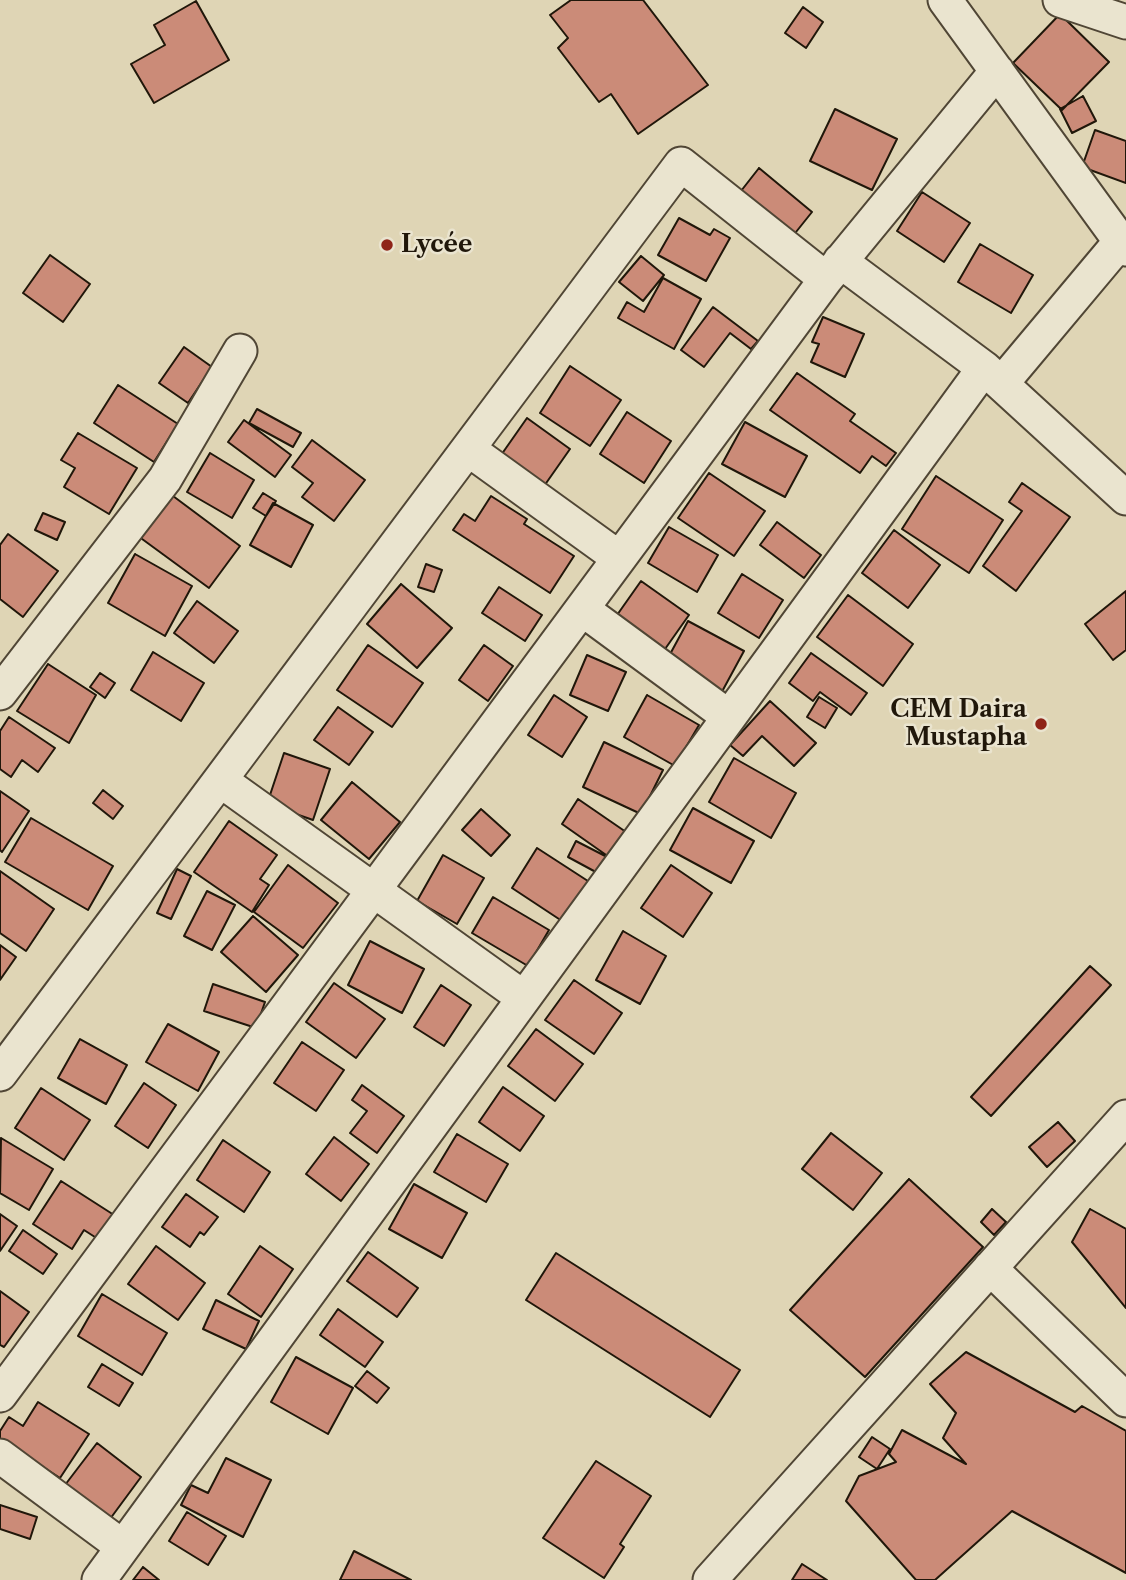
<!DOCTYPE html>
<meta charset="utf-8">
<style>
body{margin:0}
canvas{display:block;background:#dfd5b5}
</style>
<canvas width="1126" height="1580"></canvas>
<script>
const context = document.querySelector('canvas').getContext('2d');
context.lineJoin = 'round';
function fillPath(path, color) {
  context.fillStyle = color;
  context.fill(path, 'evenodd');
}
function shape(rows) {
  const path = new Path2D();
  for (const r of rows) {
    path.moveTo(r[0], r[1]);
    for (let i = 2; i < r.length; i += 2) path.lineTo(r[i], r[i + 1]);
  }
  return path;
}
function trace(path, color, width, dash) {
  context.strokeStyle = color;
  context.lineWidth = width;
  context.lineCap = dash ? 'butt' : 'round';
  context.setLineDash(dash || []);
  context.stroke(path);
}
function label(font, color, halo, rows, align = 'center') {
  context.font = font + ' "Libre Caslon Text",serif';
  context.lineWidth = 5;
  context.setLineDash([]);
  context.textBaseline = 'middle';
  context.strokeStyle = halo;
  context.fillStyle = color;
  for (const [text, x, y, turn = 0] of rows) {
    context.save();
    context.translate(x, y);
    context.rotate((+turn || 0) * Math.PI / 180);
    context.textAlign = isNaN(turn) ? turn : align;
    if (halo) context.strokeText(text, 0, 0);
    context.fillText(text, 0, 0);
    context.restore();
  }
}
const building = shape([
 [571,0,643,0,708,85,638,134,611,94,599,102,558,48,568,38,550,15,571,0],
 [196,1,229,60,154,103,131,64,165,45,154,25,196,1],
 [803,7,823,22,806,48,785,33,803,7],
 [1060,14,1109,62,1062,110,1013,63,1060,14],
 [1083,96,1096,121,1072,133,1060,109,1083,96],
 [835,109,897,139,872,190,810,161,835,109],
 [1095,130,1126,141,1126,183,1082,167,1095,130],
 [759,168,812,212,792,237,741,191,759,168],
 [922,192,970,223,944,262,897,231,922,192],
 [679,218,710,235,714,229,730,238,706,281,658,255,679,218],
 [980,244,1033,275,1011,313,958,282,980,244],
 [50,255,90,284,63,322,23,293,50,255],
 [641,256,664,275,643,301,619,282,641,256],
 [663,278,701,299,674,349,618,318,627,302,644,312,663,278],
 [713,307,758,341,751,349,730,333,704,367,681,350,713,307],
 [823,317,864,334,845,377,811,362,819,344,812,342,823,317],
 [184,347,212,367,188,403,159,383,184,347],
 [570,366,621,400,590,446,540,413,570,366],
 [797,373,855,414,850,421,896,453,886,466,872,456,860,473,770,410,797,373],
 [118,385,178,424,154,462,94,423,118,385],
 [257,409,301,433,293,447,249,423,257,409],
 [627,412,671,441,644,483,600,454,627,412],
 [527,418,570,449,542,489,499,458,527,418],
 [244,420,291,455,275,477,228,442,244,420],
 [745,422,807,456,785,497,722,464,745,422],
 [78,433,137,468,109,514,64,487,75,468,61,460,78,433],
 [312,440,365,480,334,521,302,497,313,483,292,467,312,440],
 [210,453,254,480,232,518,187,492,210,453],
 [709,473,765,511,734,556,678,518,709,473],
 [936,476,1003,520,969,573,902,529,936,476],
 [1022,483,1070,517,1016,591,983,566,1022,511,1009,502,1022,483],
 [169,493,240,546,209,588,138,536,169,493],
 [263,493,276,501,266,516,253,508,263,493],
 [491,496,527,519,524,524,574,556,550,593,453,530,464,514,475,521,491,496],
 [273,503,313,525,291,567,250,545,273,503],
 [43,513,65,522,57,540,35,530,43,513],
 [777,522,821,555,804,578,760,545,777,522],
 [669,527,718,555,697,592,648,563,669,527],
 [894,530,940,565,908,608,862,573,894,530],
 [8,534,58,571,23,617,0,599,0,545,8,534],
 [135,554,192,586,165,636,108,603,135,554],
 [426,564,442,570,434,592,418,587,426,564],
 [742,574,783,600,759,638,718,613,742,574],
 [641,581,689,615,658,659,610,625,641,581],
 [401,584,452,628,417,668,367,624,401,584],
 [499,587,542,615,525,641,482,613,499,587],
 [1126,591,1126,650,1113,660,1085,624,1126,591],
 [848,595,913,644,883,686,817,637,848,595],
 [197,601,238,631,214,663,174,633,197,601],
 [688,621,744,651,718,699,662,669,688,621],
 [368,645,423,683,392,727,337,690,368,645],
 [484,645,513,666,488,701,459,680,484,645],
 [153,652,204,683,181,721,131,690,153,652],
 [811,653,867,693,851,715,820,692,813,701,789,683,811,653],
 [587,655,626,672,608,711,570,695,587,655],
 [48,664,96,695,69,743,17,711,48,664],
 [100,673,115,683,105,698,90,687,100,673],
 [554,695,587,717,562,757,528,735,554,695],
 [647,695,699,725,675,766,624,737,647,695],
 [819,697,837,708,825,728,807,717,819,697],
 [770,701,816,743,794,766,762,736,743,756,730,745,770,701],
 [338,707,373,732,349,765,314,740,338,707],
 [9,717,55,748,38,772,22,760,11,777,0,769,0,731,9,717],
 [604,742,663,770,641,814,583,787,604,742],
 [284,753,330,769,313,820,267,804,284,753],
 [734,758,796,793,771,838,709,802,734,758],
 [352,782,400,822,369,859,321,820,352,782],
 [103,790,123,806,113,819,93,803,103,790],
 [0,791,29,811,2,852,0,850,0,791],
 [578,799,626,832,609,857,562,824,578,799],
 [693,808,754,841,731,883,670,850,693,808],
 [481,809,510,835,491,856,462,830,481,809],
 [31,818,113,866,88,910,5,862,31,818],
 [229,821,277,855,260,879,269,885,252,912,194,872,229,821],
 [576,841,613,860,605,877,568,857,576,841],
 [537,848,591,883,565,923,512,888,537,848],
 [443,855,484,878,457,924,417,901,443,855],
 [288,865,338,903,303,948,254,912,288,865],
 [671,865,712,893,683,937,641,908,671,865],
 [177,869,191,876,171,919,157,913,177,869],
 [0,871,54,909,26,951,0,933,0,871],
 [207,891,235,905,212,950,184,936,207,891],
 [493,897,549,930,528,966,472,933,493,897],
 [253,916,298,955,266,992,221,952,253,916],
 [623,931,666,956,640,1004,596,980,623,931],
 [370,941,424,969,402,1013,348,985,370,941],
 [0,945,16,957,0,980,0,945],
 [1090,966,1111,985,991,1116,971,1097,1090,966],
 [574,980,622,1013,594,1054,545,1020,574,980],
 [334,983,385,1019,356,1058,306,1022,334,983],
 [213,984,265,1002,256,1028,204,1011,213,984],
 [441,985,471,1005,444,1046,414,1027,441,985],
 [168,1024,219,1052,198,1091,146,1062,168,1024],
 [536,1029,583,1064,555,1101,508,1066,536,1029],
 [80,1039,127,1065,106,1104,58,1078,80,1039],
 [302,1042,344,1070,316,1111,274,1083,302,1042],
 [144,1083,176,1105,148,1148,115,1126,144,1083],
 [362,1085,404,1116,377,1153,350,1133,367,1111,352,1100,362,1085],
 [503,1087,544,1116,520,1151,479,1122,503,1087],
 [41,1088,90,1120,64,1160,15,1128,41,1088],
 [1058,1122,1075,1141,1047,1167,1029,1147,1058,1122],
 [831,1133,882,1173,853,1210,802,1169,831,1133],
 [457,1134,508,1164,486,1202,434,1172,457,1134],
 [334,1137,369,1164,341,1201,306,1174,334,1137],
 [1,1138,53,1169,29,1210,0,1193,1,1138],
 [223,1140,270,1172,244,1212,197,1180,223,1140],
 [909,1179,983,1247,865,1377,790,1310,909,1179],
 [61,1181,114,1215,98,1239,84,1230,72,1249,33,1224,61,1181],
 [414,1184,467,1213,442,1258,389,1229,414,1184],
 [186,1194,218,1217,204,1235,200,1232,190,1247,162,1227,186,1194],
 [992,1209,1006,1222,994,1235,981,1222,992,1209],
 [1090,1209,1126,1229,1126,1308,1072,1242,1090,1209],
 [0,1214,17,1226,0,1251,0,1214],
 [23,1230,57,1254,43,1274,9,1251,23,1230],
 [156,1246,205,1283,178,1320,128,1284,156,1246],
 [260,1246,293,1269,261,1317,228,1294,260,1246],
 [368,1252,418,1288,397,1317,347,1281,368,1252],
 [556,1253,740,1370,710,1417,526,1300,556,1253],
 [0,1291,29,1312,4,1347,0,1345,0,1291],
 [102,1294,167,1333,142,1375,78,1336,102,1294],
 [216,1300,259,1321,246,1349,203,1329,216,1300],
 [338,1309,383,1342,365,1367,320,1335,338,1309],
 [966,1352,1075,1412,1082,1406,1126,1431,1126,1573,1012,1511,935,1580,916,1580,846,1501,859,1476,896,1462,889,1454,902,1430,966,1464,943,1438,956,1413,930,1384,966,1352],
 [296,1357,353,1388,328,1434,271,1402,296,1357],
 [102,1364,133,1383,119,1406,88,1387,102,1364],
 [367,1371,389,1388,377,1403,355,1386,367,1371],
 [38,1402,89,1434,60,1478,0,1439,0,1431,9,1417,23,1426,38,1402],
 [872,1437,890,1449,877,1469,859,1457,872,1437],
 [97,1443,141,1477,110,1519,65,1485,97,1443],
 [226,1458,271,1480,243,1537,181,1505,191,1485,208,1493,226,1458],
 [596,1461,651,1496,620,1544,624,1547,604,1578,543,1538,596,1461],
 [0,1505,37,1517,30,1539,0,1529,0,1505],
 [187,1512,226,1536,208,1565,169,1541,187,1512],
 [354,1551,411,1580,340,1580,354,1551],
 [802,1564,827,1580,792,1580,802,1564],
 [143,1567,159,1580,133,1580,143,1567]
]);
fillPath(building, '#cb8b78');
trace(building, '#20170a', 2);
const street = shape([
 [945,0,1126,249],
 [1060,0,1126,22],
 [840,261,984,368,1126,498],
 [1002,383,1121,241],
 [468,449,619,558],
 [582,609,729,717],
 [0,693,165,479,240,351],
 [220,780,524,998],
 [0,1074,681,164,826,279],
 [990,1268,1126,1400],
 [0,1395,826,279,997,71],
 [0,1456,123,1547],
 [99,1580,984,368],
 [710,1580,1126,1117]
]);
trace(street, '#504635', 37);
trace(street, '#eae4cf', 33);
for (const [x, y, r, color] of [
 [387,245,7,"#8f2418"],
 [1041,724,7,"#8f2418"]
]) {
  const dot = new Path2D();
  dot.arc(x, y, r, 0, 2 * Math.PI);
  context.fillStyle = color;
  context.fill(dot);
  trace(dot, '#eae4cf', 2.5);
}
label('bold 24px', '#20170a', '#eae4cf', [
 ["Lycée",401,245],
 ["CEM Daira",1027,710,"right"],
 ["Mustapha",1027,738,"right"]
], 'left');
</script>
